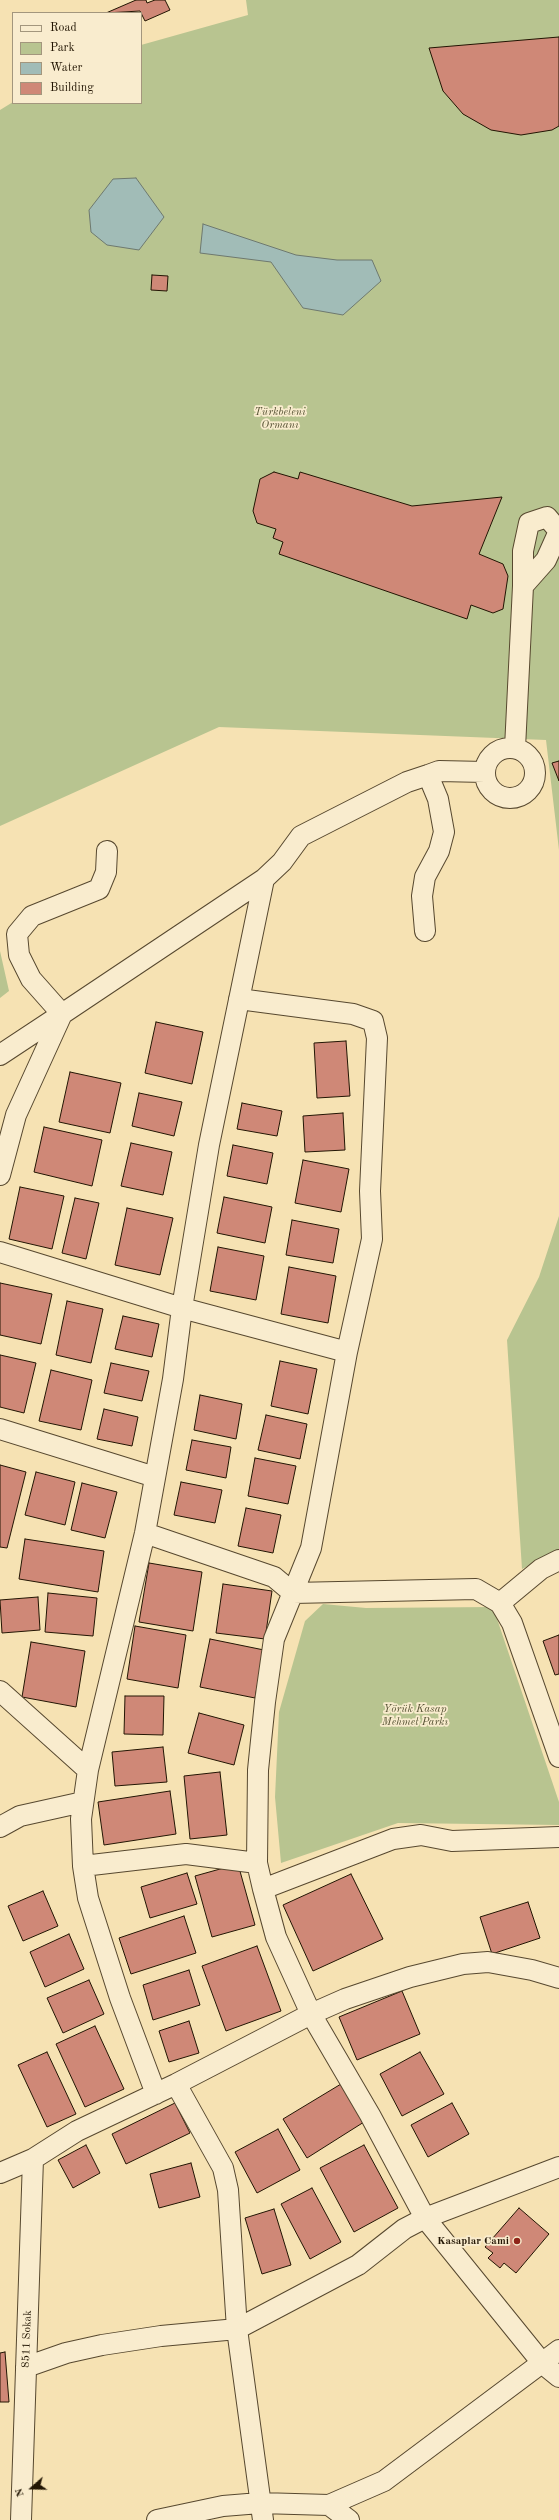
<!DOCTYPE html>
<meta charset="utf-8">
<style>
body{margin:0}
#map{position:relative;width:559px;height:2520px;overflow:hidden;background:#f6e2b3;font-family:"Old Standard TT",serif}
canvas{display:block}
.legend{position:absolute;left:12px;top:12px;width:130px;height:92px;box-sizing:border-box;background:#f9ecce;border:1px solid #a3967d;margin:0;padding:5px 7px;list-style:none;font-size:12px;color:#221503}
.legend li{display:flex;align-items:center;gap:8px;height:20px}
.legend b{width:20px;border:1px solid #a3967d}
.north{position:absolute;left:12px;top:2468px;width:40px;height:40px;-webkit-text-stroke:3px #f9ecce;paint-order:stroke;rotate:250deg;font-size:11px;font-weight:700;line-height:16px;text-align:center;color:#221503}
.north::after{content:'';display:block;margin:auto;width:14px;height:18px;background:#221503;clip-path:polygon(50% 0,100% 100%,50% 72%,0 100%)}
</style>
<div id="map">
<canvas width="559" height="2520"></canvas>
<ul class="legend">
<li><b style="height:5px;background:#f9ecce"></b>Road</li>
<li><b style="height:11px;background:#b8c490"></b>Park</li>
<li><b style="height:11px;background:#a1bcb7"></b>Water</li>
<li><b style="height:11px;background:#cf8877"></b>Building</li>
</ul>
<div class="north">N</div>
</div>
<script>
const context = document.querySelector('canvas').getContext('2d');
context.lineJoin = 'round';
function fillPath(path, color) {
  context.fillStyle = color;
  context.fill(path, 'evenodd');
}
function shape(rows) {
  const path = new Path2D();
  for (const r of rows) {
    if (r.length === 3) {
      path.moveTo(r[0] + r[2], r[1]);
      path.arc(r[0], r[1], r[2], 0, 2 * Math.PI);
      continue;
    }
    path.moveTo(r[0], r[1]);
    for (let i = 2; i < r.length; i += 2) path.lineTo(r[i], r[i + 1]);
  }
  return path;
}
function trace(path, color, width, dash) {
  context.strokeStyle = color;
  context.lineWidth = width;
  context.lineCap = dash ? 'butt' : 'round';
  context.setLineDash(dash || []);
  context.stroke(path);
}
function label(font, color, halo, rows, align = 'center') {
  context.font = font + ' "Old Standard TT",serif';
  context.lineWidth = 3.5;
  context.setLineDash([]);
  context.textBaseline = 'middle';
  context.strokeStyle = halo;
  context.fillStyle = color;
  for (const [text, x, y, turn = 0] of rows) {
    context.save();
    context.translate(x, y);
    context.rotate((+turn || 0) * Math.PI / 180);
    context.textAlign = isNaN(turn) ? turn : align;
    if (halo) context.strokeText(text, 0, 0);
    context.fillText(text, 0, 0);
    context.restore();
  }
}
fillPath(shape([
 [246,0,559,0,559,850,546,740,219,727,0,826,0,110,13,102,141,103,141,45,248,15],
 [0,951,9,991,0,998],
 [559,1216,559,1550,522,1569,507,1340,539,1277],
 [323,1604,366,1608,493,1607,559,1802,559,1825,398,1823,281,1863,275,1797,279,1712,305,1621]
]), '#b8c490');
const water = shape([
 [136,178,164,217,139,250,107,245,91,232,89,210,113,179,136,178],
 [203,224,296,255,337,260,372,260,381,281,343,315,303,308,271,262,200,253,203,224]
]);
fillPath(water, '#a1bcb7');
trace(water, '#6e796f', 1);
const building = shape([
 [136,0,146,0,147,3,155,0,165,0,170,10,145,21,140,11,106,13,136,0],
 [559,37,559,126,552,130,521,135,491,130,463,114,443,91,429,48,559,37],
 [152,275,168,276,167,291,151,290,152,275],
 [274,472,298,479,300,472,412,506,502,497,479,554,503,564,508,576,503,609,493,613,471,605,467,619,279,554,283,542,273,538,276,529,257,523,253,511,260,479,274,472],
 [559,761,559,781,552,763,559,761],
 [156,1022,203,1032,192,1084,145,1073,156,1022],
 [346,1041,350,1096,317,1098,314,1043,346,1041],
 [70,1072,121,1083,110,1133,59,1122,70,1072],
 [139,1093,182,1102,174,1136,132,1126,139,1093],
 [242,1103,282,1111,277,1136,237,1129,242,1103],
 [343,1113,345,1150,305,1152,303,1116,343,1113],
 [44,1127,102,1140,92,1186,34,1172,44,1127],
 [131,1143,172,1152,163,1195,121,1186,131,1143],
 [233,1145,273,1153,267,1184,227,1176,233,1145],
 [303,1160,349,1169,341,1212,295,1203,303,1160],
 [20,1187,64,1196,52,1249,9,1239,20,1187],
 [224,1197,272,1207,265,1243,217,1233,224,1197],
 [75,1198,99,1203,86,1259,62,1253,75,1198],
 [127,1208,173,1218,160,1275,115,1265,127,1208],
 [292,1220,339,1229,333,1263,286,1255,292,1220],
 [218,1247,264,1256,256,1300,210,1291,218,1247],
 [289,1267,336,1276,328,1323,281,1314,289,1267],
 [0,1283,52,1294,41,1344,0,1335,0,1283],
 [67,1301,103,1309,91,1363,56,1355,67,1301],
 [123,1316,159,1324,152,1357,115,1349,123,1316],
 [0,1355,36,1363,24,1413,0,1407,0,1355],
 [280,1361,317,1369,308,1414,271,1406,280,1361],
 [111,1363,149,1371,142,1401,104,1393,111,1363],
 [51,1370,92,1380,81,1430,39,1421,51,1370],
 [200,1395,242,1404,236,1439,194,1430,200,1395],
 [104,1409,138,1417,132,1446,97,1439,104,1409],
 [266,1415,307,1424,300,1459,258,1450,266,1415],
 [192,1440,231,1447,226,1478,186,1470,192,1440],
 [255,1458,296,1466,288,1504,248,1496,255,1458],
 [0,1465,26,1472,7,1548,0,1547,0,1465],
 [36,1472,75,1482,65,1525,25,1515,36,1472],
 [181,1482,222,1490,215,1523,174,1515,181,1482],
 [82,1483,117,1492,105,1538,71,1530,82,1483],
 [246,1508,281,1515,273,1553,238,1546,246,1508],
 [25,1539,104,1551,98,1592,19,1579,25,1539],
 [149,1563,202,1572,193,1631,139,1622,149,1563],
 [223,1584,272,1591,265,1639,216,1633,223,1584],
 [48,1593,97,1598,93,1636,45,1632,48,1593],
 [38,1597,40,1630,2,1633,0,1600,38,1597],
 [135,1626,186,1635,178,1688,127,1679,135,1626],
 [559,1635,559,1674,555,1675,543,1641,559,1635],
 [210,1639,264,1650,255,1698,200,1687,210,1639],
 [31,1642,85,1651,76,1707,22,1697,31,1642],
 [125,1696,164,1696,163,1735,124,1734,125,1696],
 [199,1713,244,1725,234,1765,188,1753,199,1713],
 [163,1747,167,1782,115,1786,112,1752,163,1747],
 [220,1772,227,1835,190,1839,184,1776,220,1772],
 [170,1791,176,1834,104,1845,98,1802,170,1791],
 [238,1864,255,1925,212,1937,195,1876,238,1864],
 [187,1873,197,1904,150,1918,141,1887,187,1873],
 [351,1874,383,1939,313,1971,283,1905,351,1874],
 [43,1891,58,1926,23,1941,8,1906,43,1891],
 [528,1902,540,1938,492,1954,480,1917,528,1902],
 [184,1916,196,1953,131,1974,119,1938,184,1916],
 [69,1934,84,1969,45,1987,30,1952,69,1934],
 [257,1946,281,2011,226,2031,202,1966,257,1946],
 [189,1970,200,2005,153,2020,143,1985,189,1970],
 [89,1980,104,2014,63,2033,47,1998,89,1980],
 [402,1991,420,2034,357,2060,339,2017,402,1991],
 [189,2021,199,2053,169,2062,159,2031,189,2021],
 [95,2026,124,2089,85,2107,56,2044,95,2026],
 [47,2052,76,2114,47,2127,18,2065,47,2052],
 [420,2052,444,2094,402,2116,380,2074,420,2052],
 [341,2084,364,2122,307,2158,283,2119,341,2084],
 [175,2103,190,2133,126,2164,112,2134,175,2103],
 [452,2103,469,2134,428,2157,411,2125,452,2103],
 [278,2129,300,2170,257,2193,235,2152,278,2129],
 [86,2145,100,2173,73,2188,58,2160,86,2145],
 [364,2145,398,2208,354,2232,320,2168,364,2145],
 [191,2163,200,2197,159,2208,150,2174,191,2163],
 [312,2188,341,2242,310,2259,281,2204,312,2188],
 [519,2208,549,2234,516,2273,504,2263,500,2268,488,2258,493,2253,485,2247,519,2208],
 [274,2209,291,2265,262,2274,245,2218,274,2209],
 [5,2352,9,2402,0,2402,0,2353,5,2352]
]);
fillPath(building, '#cf8877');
trace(building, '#221503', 1);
const minor = shape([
 [510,773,25],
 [515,748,523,586,523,551,529,523,547,517,559,531,546,560,523,586],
 [425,931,422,896,425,877,439,851,444,832,438,799,428,775],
 [239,999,353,1014,373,1021,377,1038,370,1191,372,1239,347,1352,311,1548,274,1639,265,1702,258,1770,257,1863,263,1889,276,1937,311,2014,370,2115,425,2218,543,2364,559,2377],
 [0,1055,62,1014,31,979,19,955,17,934,32,916,99,889,106,872,107,851],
 [0,1175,16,1115,62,1014,264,879,282,862,301,836,407,782,428,775,439,771,485,772],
 [0,1252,182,1308,347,1352],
 [0,1429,155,1477],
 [145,1533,274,1577,293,1593,476,1589,500,1603,512,1623,559,1757],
 [500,1603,541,1569,559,1560],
 [0,1691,88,1770],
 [0,1827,20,1816,83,1802],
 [83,1866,186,1854,257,1863],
 [263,1889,393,1839,421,1835,452,1841,559,1837],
 [176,2084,223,2168,228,2190,237,2329,263,2520],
 [156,2094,120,1998,88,1898,83,1866,81,1819,88,1770,145,1533,173,1379,182,1308,209,1145,264,879],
 [0,2173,33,2159,77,2131,176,2084,311,2014,345,1999,410,1977,463,1964,488,1962,532,1970,559,1978],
 [26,2367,66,2353,102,2345,161,2336,237,2329,358,2265,404,2229,425,2218,559,2167],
 [329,2505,349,2520],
 [21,2520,33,2159],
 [157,2520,223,2506,260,2503,329,2505,384,2481,559,2350]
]);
trace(minor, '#57482f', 22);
trace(minor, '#f9ecce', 20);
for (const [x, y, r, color] of [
 [517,2241,4,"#8f2418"]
]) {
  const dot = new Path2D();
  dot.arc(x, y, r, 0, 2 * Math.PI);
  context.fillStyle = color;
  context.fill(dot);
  trace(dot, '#f9ecce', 1.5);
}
label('italic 11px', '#565234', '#f9ecce', [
 ["Türkbeleni",280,412],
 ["Ormanı",280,425],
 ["Yörük Kasap",415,1709],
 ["Mehmet Parkı",415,1722]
]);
label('bold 11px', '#221503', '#f9ecce', [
 ["Kasaplar Cami",509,2241]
], 'right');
label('11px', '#221503', '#f9ecce', [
 ["8511 Sokak",27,2339,-88]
]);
</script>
